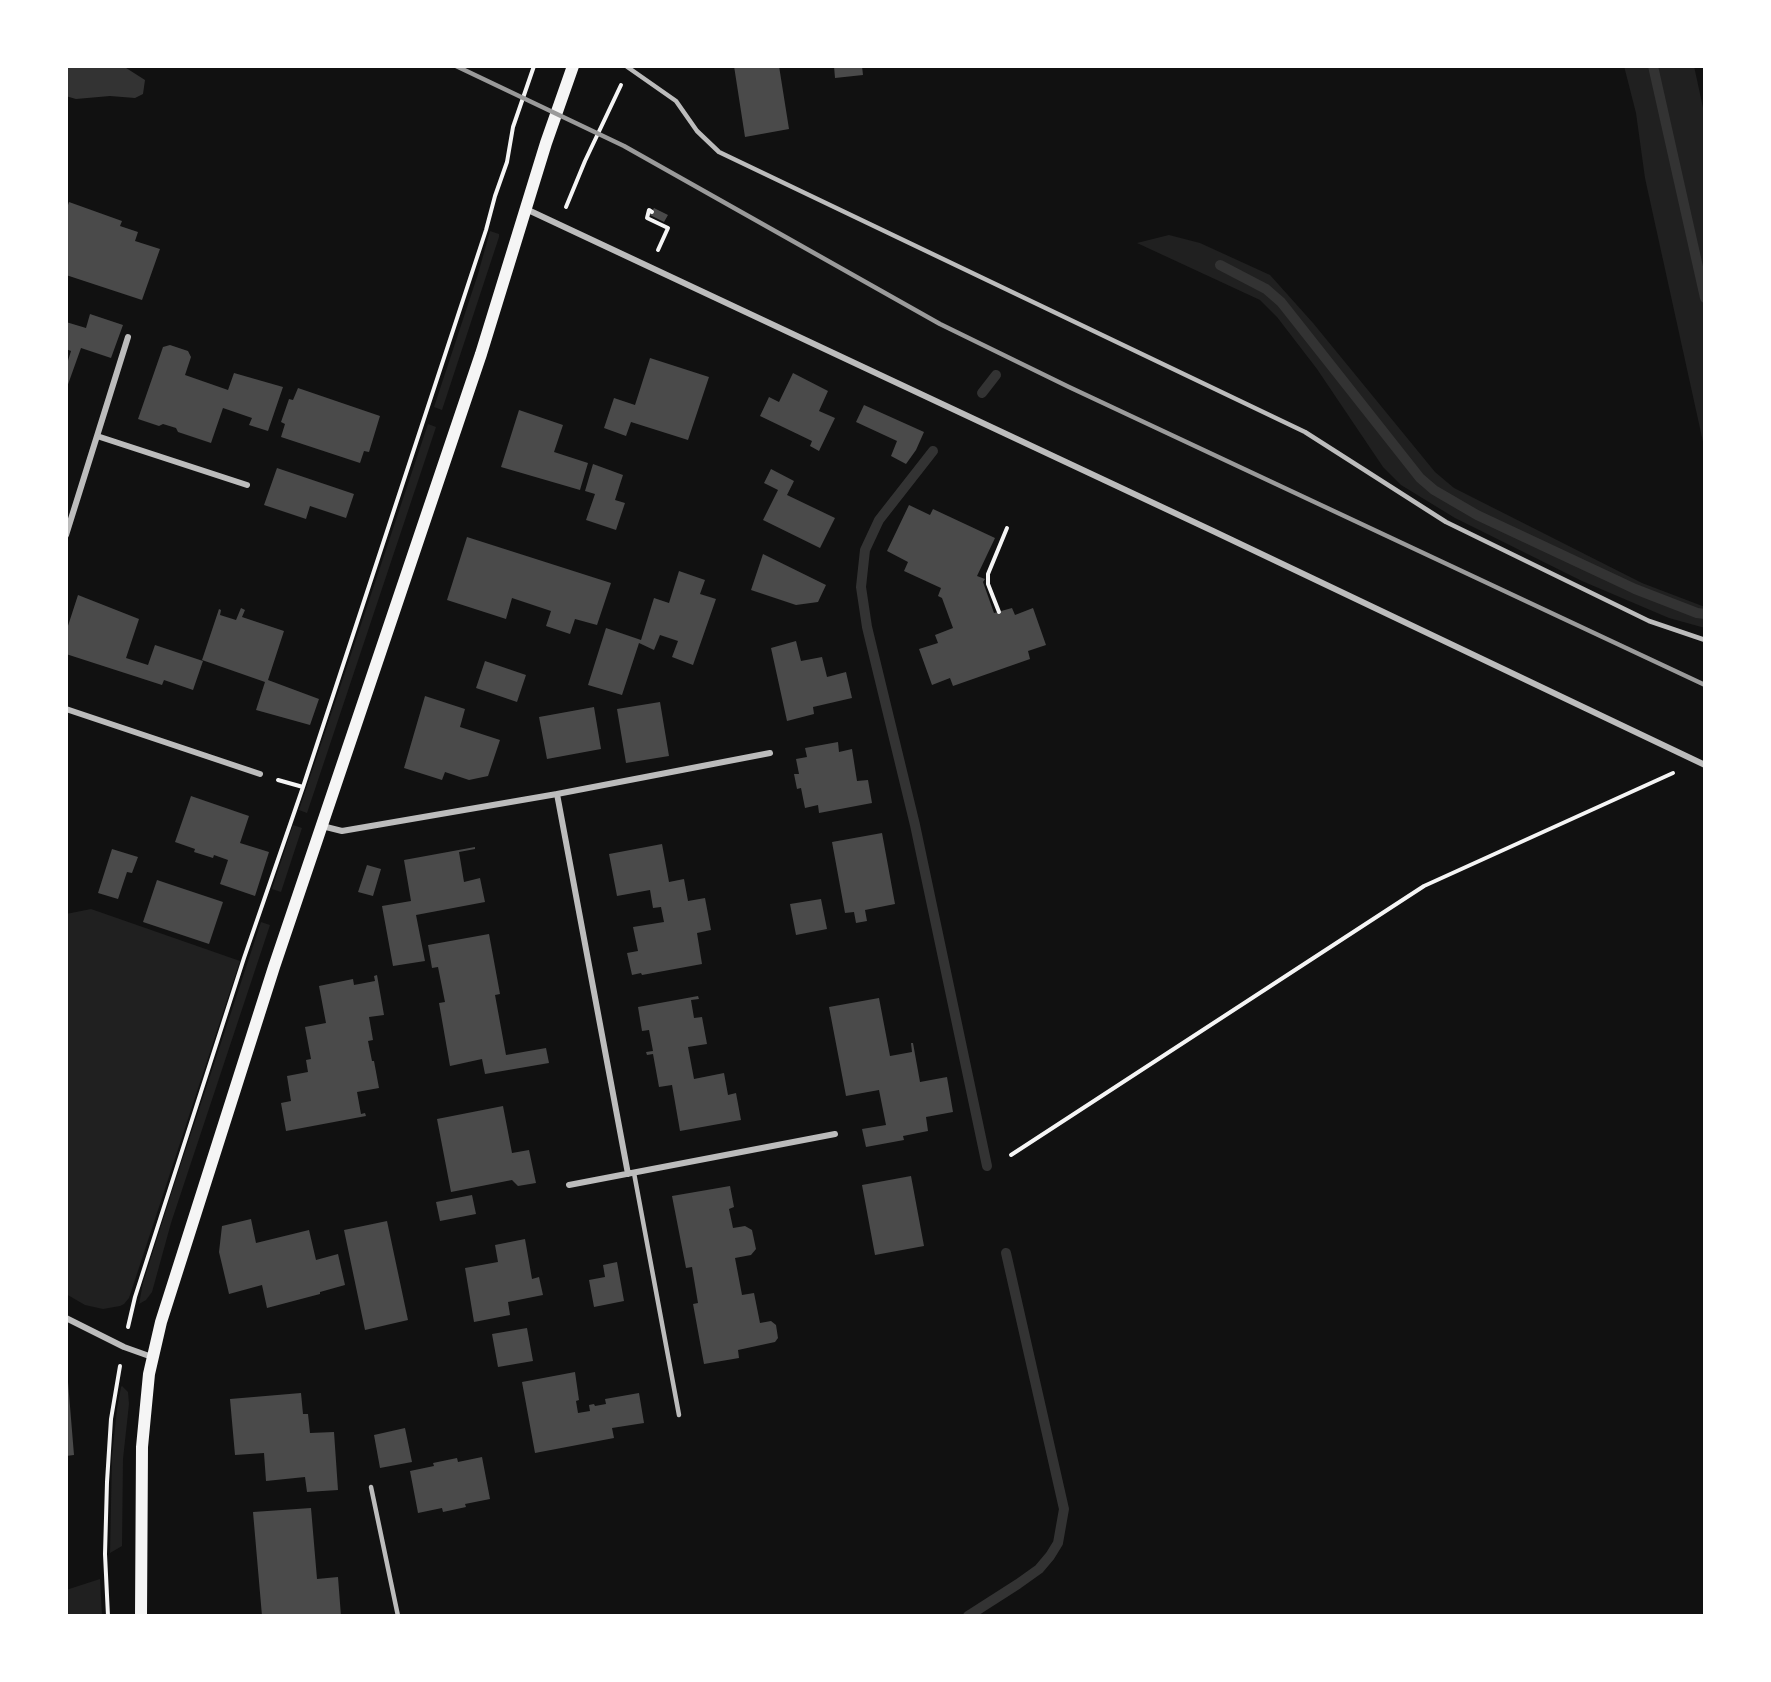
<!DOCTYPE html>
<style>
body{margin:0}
#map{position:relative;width:1771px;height:1682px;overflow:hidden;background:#111;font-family:"Noto Serif",serif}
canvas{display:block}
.frame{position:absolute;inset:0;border:68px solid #fff;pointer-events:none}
</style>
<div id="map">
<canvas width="1771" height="1682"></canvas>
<div class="frame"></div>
</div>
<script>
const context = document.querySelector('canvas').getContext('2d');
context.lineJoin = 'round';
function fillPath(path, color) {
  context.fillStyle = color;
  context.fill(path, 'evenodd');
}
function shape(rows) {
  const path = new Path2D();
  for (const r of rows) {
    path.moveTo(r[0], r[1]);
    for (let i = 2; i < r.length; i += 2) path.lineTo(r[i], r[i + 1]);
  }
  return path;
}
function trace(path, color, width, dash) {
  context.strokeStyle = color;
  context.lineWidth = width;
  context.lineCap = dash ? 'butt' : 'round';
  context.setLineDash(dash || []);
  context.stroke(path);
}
fillPath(shape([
 [1624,66,1694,66,1705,117,1705,451,1645,178,1636,113],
 [490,231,499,234,499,237,442,410,434,407,478,274],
 [1169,235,1200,243,1270,275,1313,323,1435,472,1454,488,1642,583,1705,607,1705,628,1669,618,1582,581,1455,518,1401,485,1383,467,1317,369,1277,317,1260,300,1137,243],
 [428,424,436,427,415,490,307,813,299,810],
 [293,825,302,828,281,892,272,889],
 [91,909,240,961,129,1298,124,1304,120,1306,103,1309,85,1305,66,1294,66,914],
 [261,922,270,925,171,1223,152,1292,146,1300,139,1304,143,1283,175,1182],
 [122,1386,128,1392,129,1404,123,1459,122,1546,110,1553,112,1456,117,1409,121,1387],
 [100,1579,102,1616,66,1616,66,1590]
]), '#202020');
fillPath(shape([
 [66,66,123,66,145,80,143,94,135,98,110,96,76,99,69,97,66,96]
]), '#333');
trace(shape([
 [1653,66,1705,298],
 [1220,265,1266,289,1281,302,1420,478,1434,490,1477,515,1635,589,1697,613,1705,614],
 [982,393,996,375],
 [933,451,879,520,865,550,861,587,867,627,915,825,987,1166],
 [968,1616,1018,1584,1039,1569,1050,1556,1058,1543,1064,1509,1006,1253]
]), '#333', 10);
fillPath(shape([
 [734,66,779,66,789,129,745,137],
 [834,66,862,66,863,75,835,78],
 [69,202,122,221,120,226,138,232,135,241,160,249,142,300,66,275,66,211],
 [654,208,668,215,664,222,650,215],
 [90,314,123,325,111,358,81,348,66,390,66,367,71,351,66,349,66,322,86,328],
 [170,345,188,351,191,357,185,375,228,390,234,373,283,387,268,431,249,425,252,418,223,408,211,443,178,432,176,428,163,424,159,426,138,419,163,347],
 [650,358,709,377,688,440,631,422,626,436,604,428,614,398,635,405],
 [793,373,828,391,819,411,835,418,819,451,810,446,812,441,760,416,769,397,779,402],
 [298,388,380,416,369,452,364,451,360,463,281,437,285,424,281,422,289,399,293,400],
 [864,405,924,432,916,450,906,464,891,456,897,441,856,422],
 [519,410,563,425,554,452,588,463,580,490,501,467],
 [593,464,623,475,615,500,625,503,616,530,586,520,595,494,585,491],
 [277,468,354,494,346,518,310,506,306,519,264,505],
 [771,469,794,481,787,495,835,518,820,548,763,520,778,490,764,483],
 [909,505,930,515,933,509,995,538,977,576,985,579,983,582,994,613,1012,608,1015,615,1033,608,1046,645,1028,651,1030,659,953,686,950,678,932,685,919,649,938,643,935,635,953,628,942,598,938,596,941,588,904,571,908,562,887,551],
 [467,537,611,583,597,625,575,619,570,634,546,626,551,611,512,598,506,619,447,600],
 [763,554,826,585,818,602,796,605,751,590],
 [679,571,705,580,700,594,716,599,693,665,672,657,678,641,660,635,654,650,639,643,622,695,588,685,606,628,641,640,654,598,669,603],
 [78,595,139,619,126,658,148,665,155,645,203,661,193,690,164,680,162,685,66,654,66,632],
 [241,608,245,610,242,617,284,631,268,680,319,699,310,725,256,710,265,682,202,660,219,609,221,610,220,615,236,620],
 [796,641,801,661,822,657,827,677,846,672,852,698,813,707,814,714,787,721,771,648],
 [485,661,526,675,517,702,476,688],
 [425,696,465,709,460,727,500,740,488,776,469,780,445,772,442,780,404,768],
 [660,702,669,756,626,763,617,709],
 [594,707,601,749,547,759,539,717],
 [838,742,839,752,852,749,857,781,868,780,872,803,819,813,818,805,805,808,801,788,797,789,794,774,799,774,796,759,807,757,805,748],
 [191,796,249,816,240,843,269,852,255,896,220,884,228,860,214,855,213,858,194,852,195,849,175,842],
 [882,833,895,904,865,910,867,921,856,923,854,912,845,913,832,842],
 [662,844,669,882,684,879,688,901,705,898,711,930,697,933,702,964,642,975,641,973,632,975,627,953,638,951,633,927,664,922,661,907,653,908,650,890,617,896,609,854],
 [475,847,475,849,459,852,464,882,480,878,485,902,416,915,425,961,393,966,382,906,411,901,404,860],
 [112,849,138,857,132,873,127,872,118,899,98,893],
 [367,865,381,869,373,896,358,892],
 [157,880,223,902,209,944,143,922],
 [821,899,827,929,796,935,790,904],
 [489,934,500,994,495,995,506,1055,546,1048,549,1063,485,1074,482,1059,450,1066,439,1003,445,1002,438,967,432,968,428,945],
 [377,975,384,1015,369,1017,373,1040,368,1041,372,1061,374,1061,379,1088,357,1092,361,1114,365,1113,366,1116,286,1131,281,1103,291,1101,287,1076,308,1072,306,1060,311,1059,305,1027,326,1023,319,986,353,979,354,985,375,981,374,976],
 [698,996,699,999,691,1000,694,1018,702,1017,707,1044,688,1047,694,1079,724,1073,728,1095,736,1093,741,1120,680,1131,672,1085,659,1087,653,1054,647,1055,646,1052,653,1051,649,1030,642,1031,638,1007],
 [879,998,890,1056,912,1052,911,1043,913,1043,920,1082,947,1077,953,1112,926,1117,928,1131,903,1136,904,1140,866,1147,862,1129,886,1125,879,1090,846,1096,829,1007],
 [503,1106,512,1153,529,1150,536,1183,518,1186,512,1180,451,1192,437,1119],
 [911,1176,924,1246,875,1255,862,1185],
 [730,1186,734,1207,729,1209,733,1228,745,1226,752,1230,756,1249,751,1255,735,1258,742,1295,754,1293,760,1323,771,1321,776,1325,778,1338,775,1342,738,1350,739,1358,704,1364,693,1304,698,1303,692,1267,686,1268,672,1196],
 [472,1195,476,1214,440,1221,436,1202],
 [251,1219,256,1243,309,1230,316,1260,338,1254,345,1285,320,1292,320,1294,267,1308,262,1285,229,1294,219,1252,222,1226],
 [387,1221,408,1320,365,1330,344,1230],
 [525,1239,532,1279,539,1277,543,1295,508,1302,510,1315,474,1322,465,1268,498,1262,495,1245],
 [617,1262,624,1301,594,1307,589,1280,605,1277,603,1265],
 [527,1328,533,1361,498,1367,492,1334],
 [575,1372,579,1400,576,1401,578,1413,590,1411,589,1405,594,1404,595,1406,606,1404,605,1399,639,1393,644,1423,612,1428,614,1438,535,1453,522,1382],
 [66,1382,68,1382,74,1455,66,1456],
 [301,1393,303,1414,308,1414,310,1433,334,1432,338,1490,307,1492,305,1477,266,1481,264,1453,235,1455,230,1399],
 [405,1428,412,1462,380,1468,374,1435],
 [482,1457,490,1499,465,1504,466,1507,443,1512,442,1508,418,1513,410,1471,434,1466,433,1463,457,1458,458,1462],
 [311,1508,317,1579,338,1577,341,1616,262,1616,253,1512]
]), '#4a4a4a');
trace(shape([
 [566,207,585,161,621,85],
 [652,212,649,210,647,218,668,228,658,250],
 [999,612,988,584,988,574,1007,528],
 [278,780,303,787],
 [1011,1155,1424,886,1673,773],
 [128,1327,135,1297,244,958,303,787,486,230,495,196,507,162,513,127,534,66],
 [108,1616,105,1554,107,1482,111,1419,120,1366]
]), '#f5f5f5', 4);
trace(shape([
 [626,66,676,101,697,131,719,152,1305,432,1446,522,1649,621,1705,640],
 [634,1173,679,1415],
 [371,1487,398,1616]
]), '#bcbcbc', 4.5);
trace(shape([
 [526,209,1213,531,1705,765],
 [97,436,247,485],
 [66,535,128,337],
 [66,709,260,774],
 [557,794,628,1174],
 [322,826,342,831,557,794,770,753],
 [569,1185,835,1134],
 [66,1318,124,1347,152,1357]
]), '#bcbcbc', 6);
trace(shape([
 [141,1616,142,1447,149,1374,161,1322,274,967,481,354,546,143,573,66]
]), '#f5f5f5', 12);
trace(shape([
 [456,66,624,146,940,324,1069,387,1705,685]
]), '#9a9a9a', 4.5);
</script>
